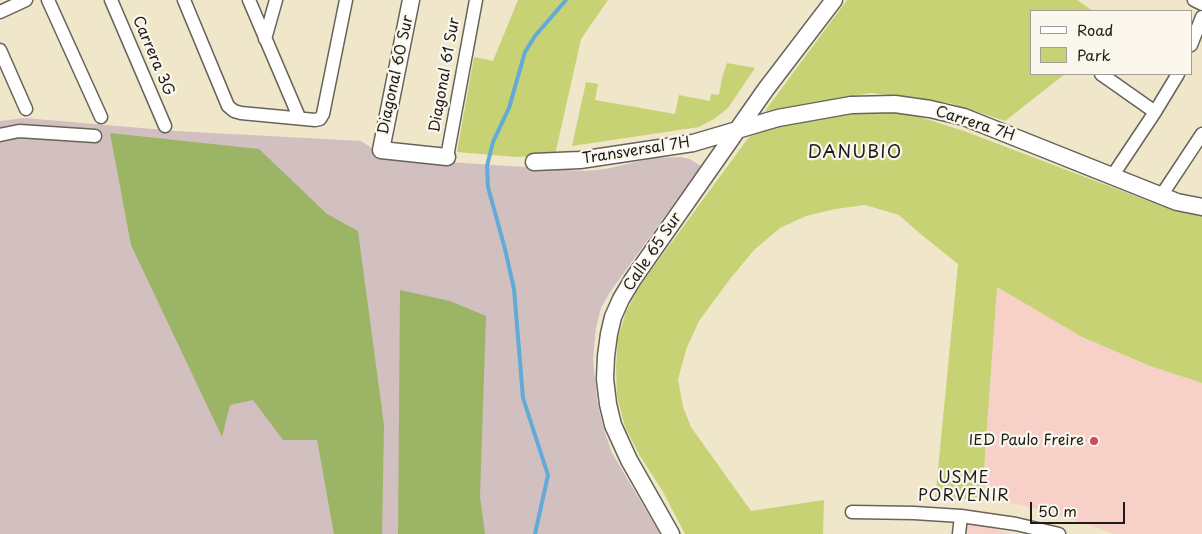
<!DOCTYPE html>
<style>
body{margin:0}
#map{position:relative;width:1202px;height:534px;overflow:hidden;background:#f0e6ca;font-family:"Playpen Sans",sans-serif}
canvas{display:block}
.legend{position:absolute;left:1030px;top:10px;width:162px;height:65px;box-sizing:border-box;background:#fbf7ec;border:1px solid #a29f99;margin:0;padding:6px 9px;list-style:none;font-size:15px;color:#1c1c1c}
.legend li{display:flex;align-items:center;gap:10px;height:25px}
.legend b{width:25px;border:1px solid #a29f99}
.scale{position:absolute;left:1030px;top:502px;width:95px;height:22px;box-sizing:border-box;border:2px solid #1c1c1c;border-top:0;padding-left:6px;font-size:15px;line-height:18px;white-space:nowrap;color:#1c1c1c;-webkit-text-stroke:4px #fbf7ec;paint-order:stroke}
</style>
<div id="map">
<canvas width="1202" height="534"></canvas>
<ul class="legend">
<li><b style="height:6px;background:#fff"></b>Road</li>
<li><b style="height:14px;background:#c6d274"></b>Park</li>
</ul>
<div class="scale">50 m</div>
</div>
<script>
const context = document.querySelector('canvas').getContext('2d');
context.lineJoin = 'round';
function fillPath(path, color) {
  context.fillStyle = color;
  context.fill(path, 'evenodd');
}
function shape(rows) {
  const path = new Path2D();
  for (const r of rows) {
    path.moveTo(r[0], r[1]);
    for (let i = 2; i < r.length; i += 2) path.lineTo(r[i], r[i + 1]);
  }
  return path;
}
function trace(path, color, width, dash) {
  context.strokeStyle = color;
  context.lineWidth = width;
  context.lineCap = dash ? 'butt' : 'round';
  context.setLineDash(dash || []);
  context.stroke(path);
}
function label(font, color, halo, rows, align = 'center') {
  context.font = font + ' "Playpen Sans",sans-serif';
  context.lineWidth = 4.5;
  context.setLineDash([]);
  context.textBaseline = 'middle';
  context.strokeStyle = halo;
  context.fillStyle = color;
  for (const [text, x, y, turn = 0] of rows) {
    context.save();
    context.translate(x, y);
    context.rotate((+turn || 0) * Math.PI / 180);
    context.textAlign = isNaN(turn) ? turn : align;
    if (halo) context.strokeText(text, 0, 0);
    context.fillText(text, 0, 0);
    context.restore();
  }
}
fillPath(shape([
 [997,287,1082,337,1149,366,1202,383,1202,534,1114,534,1093,526,1026,506,982,498],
 [967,524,981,525,1012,534,967,534]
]), '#f7d1c8');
fillPath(shape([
 [25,118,176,131,361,141,387,158,585,171,606,169,653,158,681,157,690,159,701,166,610,292,601,308,596,328,593,359,597,400,603,427,612,453,660,534,0,534,0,121]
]), '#d2bfc0');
fillPath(shape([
 [518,0,608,0,581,39,555,155,517,157,457,152,474,57,493,61],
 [847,0,1077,0,1093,11,1031,11,1031,74,1065,74,1005,121,950,103,871,93,765,111],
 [727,63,755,68,728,108,714,119,699,127,572,146,586,82,598,84,595,100,675,114,679,95,710,101,711,94,719,95,722,78],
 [838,111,900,111,926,119,964,131,1164,207,1202,215,1202,383,1150,366,1082,337,997,287,982,498,935,500,958,264,917,231,899,215,865,205,835,209,806,216,780,228,754,250,730,279,699,321,687,347,678,379,683,407,691,427,751,511,824,500,823,534,685,534,662,490,640,456,625,427,617,396,616,367,618,338,626,312,641,284,749,137,796,120]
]), '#c6d274');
fillPath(shape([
 [110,133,259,149,327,214,358,231,384,425,382,534,334,534,317,440,283,440,253,400,230,405,222,437,131,245],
 [400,290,450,301,486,316,480,496,485,534,398,534]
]), '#9cb466');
trace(shape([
 [535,534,548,475,523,398,514,289,505,249,488,187,487,166,493,142,509,108,525,52,535,36,566,0]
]), '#62abd9', 4);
const minor = shape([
 [48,0,101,117],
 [111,0,165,126],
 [184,0,228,106,234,111,241,113,315,120,320,119,323,114,346,0],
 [249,0,299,117],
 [1194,0,1202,4],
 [0,12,26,0],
 [265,39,276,0],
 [1191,45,1202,17],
 [0,50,26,109],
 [1101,74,1155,112],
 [0,135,19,131,95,136],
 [447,157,476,0],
 [1113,175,1155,112,1178,74],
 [1161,196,1202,134],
 [852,512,914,513,961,516,1016,524,1059,534],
 [959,534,961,516]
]);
const tertiary = shape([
 [411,0,381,150,447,157],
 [534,162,580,160,693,143,778,118,851,105,895,104,930,109,964,117,1177,202,1202,207],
 [671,534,629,460,613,425,608,404,605,379,606,356,609,334,613,317,621,299,633,279,766,89,834,0]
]);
trace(minor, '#666359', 15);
trace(tertiary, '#666359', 19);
trace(minor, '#fff', 12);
trace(tertiary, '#fff', 16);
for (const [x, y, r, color] of [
 [1094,441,5,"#d1495b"]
]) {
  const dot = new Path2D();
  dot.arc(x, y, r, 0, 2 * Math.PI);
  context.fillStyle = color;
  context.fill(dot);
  trace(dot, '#fbf7ec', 2);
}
label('15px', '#1c1c1c', '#fbf7ec', [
 ["Carrera 3G",153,56,67],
 ["Diagonal 60 Sur",396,75,-78],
 ["Diagonal 61 Sur",445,75,-80],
 ["Carrera 7H",975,124,18],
 ["Transversal 7H",636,151,-9],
 ["Calle 65 Sur",653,252,-56]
]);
label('15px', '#1c1c1c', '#fbf7ec', [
 ["IED Paulo Freire",1084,441]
], 'right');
context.letterSpacing = '1px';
label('16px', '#1c1c1c', '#fbf7ec', [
 ["USME",964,479],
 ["PORVENIR",964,497]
]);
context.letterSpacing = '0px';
context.letterSpacing = '1px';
label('18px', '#1c1c1c', '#fbf7ec', [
 ["DANUBIO",855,153]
]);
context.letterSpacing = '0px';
</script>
